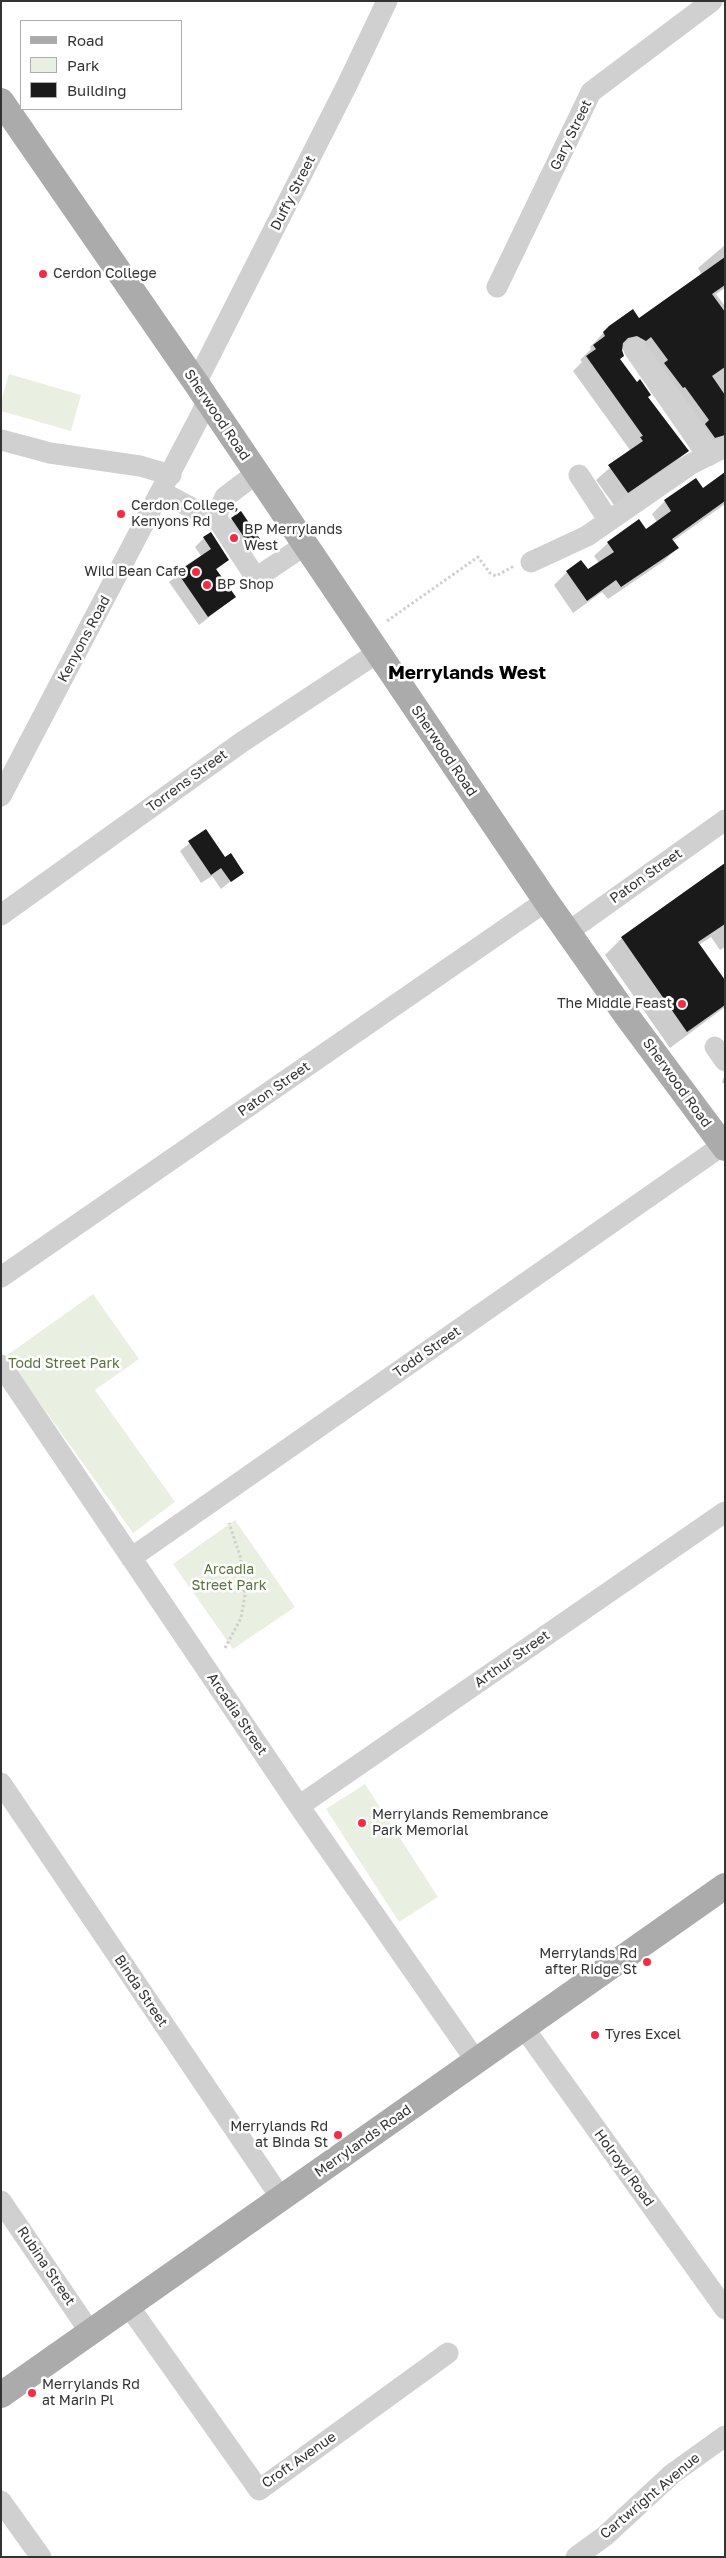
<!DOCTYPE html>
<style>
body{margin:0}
#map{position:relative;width:726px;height:2558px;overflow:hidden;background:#fff;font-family:"Golos Text",sans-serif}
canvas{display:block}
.frame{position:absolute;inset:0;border:2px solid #333;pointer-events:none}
.legend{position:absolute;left:20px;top:20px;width:162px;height:90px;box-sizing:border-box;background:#fff;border:1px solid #adadad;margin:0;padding:6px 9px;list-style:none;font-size:15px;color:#333}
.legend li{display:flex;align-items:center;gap:10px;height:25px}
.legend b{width:25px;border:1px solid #adadad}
</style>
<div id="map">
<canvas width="726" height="2558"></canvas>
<div class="frame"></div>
<ul class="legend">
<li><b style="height:6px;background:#ababab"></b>Road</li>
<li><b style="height:14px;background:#eaf0e1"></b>Park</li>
<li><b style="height:14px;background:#1a1a1a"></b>Building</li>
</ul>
</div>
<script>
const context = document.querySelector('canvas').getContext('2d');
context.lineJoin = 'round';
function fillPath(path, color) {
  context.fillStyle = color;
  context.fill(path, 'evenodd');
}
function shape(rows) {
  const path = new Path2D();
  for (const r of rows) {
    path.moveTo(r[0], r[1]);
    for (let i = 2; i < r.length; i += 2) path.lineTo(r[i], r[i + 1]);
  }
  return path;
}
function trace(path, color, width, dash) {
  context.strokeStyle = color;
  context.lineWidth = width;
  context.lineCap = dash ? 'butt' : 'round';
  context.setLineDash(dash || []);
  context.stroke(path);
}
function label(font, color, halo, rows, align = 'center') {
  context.font = font + ' "Golos Text",sans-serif';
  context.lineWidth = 5;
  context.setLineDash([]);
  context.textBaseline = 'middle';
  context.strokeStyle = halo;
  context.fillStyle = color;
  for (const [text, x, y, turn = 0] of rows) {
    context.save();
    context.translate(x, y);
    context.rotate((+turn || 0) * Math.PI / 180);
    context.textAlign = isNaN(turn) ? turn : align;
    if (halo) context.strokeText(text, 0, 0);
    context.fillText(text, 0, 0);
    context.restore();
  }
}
fillPath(shape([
 [9,374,81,395,71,431,1,411,1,402],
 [93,1294,139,1359,95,1390,175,1502,133,1533,6,1356],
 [235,1520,295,1607,233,1649,173,1564],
 [365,1784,438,1897,399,1922,326,1809]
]), '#eaf0e1');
fillPath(shape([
 [725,245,725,288,716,294,725,306,725,441,714,449,632,354,620,349,619,359,688,451,674,464,614,505,596,480,630,450,573,371,582,362,580,360,591,349,590,347,609,327,639,320,702,275,698,268],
 [725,474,725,504,673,541,677,548,664,561,608,599,602,592,573,613,554,585,567,572,581,562,588,571,599,563,594,556,608,543,639,521,646,531,657,522,652,514,665,501,695,479,703,490],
 [232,519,254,543,245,549,228,523],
 [204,538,228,560,216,570,235,597,199,625,169,582,202,557,195,547],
 [206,830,225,859,242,872,221,889,212,876,201,883,180,851],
 [725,865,725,947,720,950,711,937,699,945,725,982,725,1007,670,1048,605,955,622,938],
 [725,1074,725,1085,722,1082]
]), '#0003');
fillPath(shape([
 [725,257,725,285,712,294,725,312,725,367,712,376,725,395,725,435,715,438,705,424,709,420,685,387,683,388,664,363,668,360,651,337,646,341,637,336,628,338,623,343,622,350,624,356,620,359,637,382,640,379,651,395,648,397,689,451,628,493,608,465,643,441,640,437,643,436,586,356,596,349,593,345,605,336,603,332,609,326,633,309,639,318],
 [725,472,725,501,672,539,679,548,621,587,616,580,587,601,566,571,581,560,588,569,614,552,607,542,639,519,646,529,671,511,664,500,696,478,703,488],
 [241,511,260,539,250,546,231,518],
 [211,532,229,560,216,569,236,597,208,617,177,572,211,549,203,537],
 [206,829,225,857,231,853,244,873,231,882,221,868,211,875,188,841],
 [725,863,725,924,698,942,725,980,725,1005,687,1032,621,937]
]), '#1a1a1a');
trace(shape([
 [387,621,478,557,490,573,496,576,514,566],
 [225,1648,241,1618,245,1595,240,1556,229,1523]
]), '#d0d0d0', 3, [2.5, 2.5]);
trace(shape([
 [497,287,591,92,712,1],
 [636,348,711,454,708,456,634,349,636,348],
 [196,383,347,85,387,1],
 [1,440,50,453,140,466,171,475],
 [257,473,225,497,217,514,218,520,256,578,305,545],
 [579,475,609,521],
 [162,492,199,512,217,514],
 [531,562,587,536,691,464,725,447],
 [1,796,208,401],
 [1,915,242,742,377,653],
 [568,932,725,820],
 [715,1047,725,1061],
 [1,1277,546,901],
 [1,1365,299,1806,476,2061],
 [131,1558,723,1145],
 [1,1783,281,2198],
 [299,1806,725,1512],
 [524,2028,725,2309],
 [1,2201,90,2332],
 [128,2305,259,2490,448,2353],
 [1,2501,41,2557],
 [576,2557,605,2536,672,2474,725,2436]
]), '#d0d0d0', 21);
trace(shape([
 [1,101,196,383,546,901,629,1019,725,1148],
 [1,2395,725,1886]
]), '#ababab', 26);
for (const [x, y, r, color] of [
 [43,274,5,"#f22c46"],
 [121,514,5,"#f22c46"],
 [234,538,5,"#f22c46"],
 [196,572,5,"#f22c46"],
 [207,585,5,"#f22c46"],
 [682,1004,5,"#f22c46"],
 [362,1823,5,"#f22c46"],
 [647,1962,5,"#f22c46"],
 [595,2035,5,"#f22c46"],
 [338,2135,5,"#f22c46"],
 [32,2393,5,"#f22c46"]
]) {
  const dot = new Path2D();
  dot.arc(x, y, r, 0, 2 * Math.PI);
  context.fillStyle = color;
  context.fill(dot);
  trace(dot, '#fff', 2);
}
label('14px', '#333', '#fff', [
 ["Gary Street",571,135,-64],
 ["Duffy Street",293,193,-63],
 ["Sherwood Road",217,415,56],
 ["Kenyons Road",84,639,-62],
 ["Sherwood Road",444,751,56],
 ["Torrens Street",187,781,-36],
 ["Paton Street",646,876,-35],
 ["Sherwood Road",677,1083,54],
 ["Paton Street",274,1089,-35],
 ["Todd Street",427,1352,-35],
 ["Arthur Street",512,1659,-35],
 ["Arcadia Street",237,1714,56],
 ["Binda Street",141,1991,56],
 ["Merrylands Road",363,2141,-35],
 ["Holroyd Road",624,2168,54],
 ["Rubina Street",46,2266,56],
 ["Croft Avenue",299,2460,-35],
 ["Cartwright Avenue",650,2496,-40]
]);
label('14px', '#333', '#fff', [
 ["Cerdon College",53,274],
 ["Cerdon College,",131,506],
 ["Kenyons Rd",131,522],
 ["BP Merrylands",244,530],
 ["West",244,546],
 ["Wild Bean Cafe",186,572,"right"],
 ["BP Shop",217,585],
 ["The Middle Feast",672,1004,"right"],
 ["Merrylands Remembrance",372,1815],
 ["Park Memorial",372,1831],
 ["Merrylands Rd",637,1954,"right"],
 ["after Ridge St",637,1970,"right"],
 ["Tyres Excel",605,2035],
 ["Merrylands Rd",328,2127,"right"],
 ["at Binda St",328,2143,"right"],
 ["Merrylands Rd",42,2385],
 ["at Marin Pl",42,2401]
], 'left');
label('14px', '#58733b', '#fff', [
 ["Todd Street Park",64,1364],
 ["Arcadia",229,1570],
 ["Street Park",229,1586]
]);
label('bold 19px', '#000', '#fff', [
 ["Merrylands West",467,673]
]);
</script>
